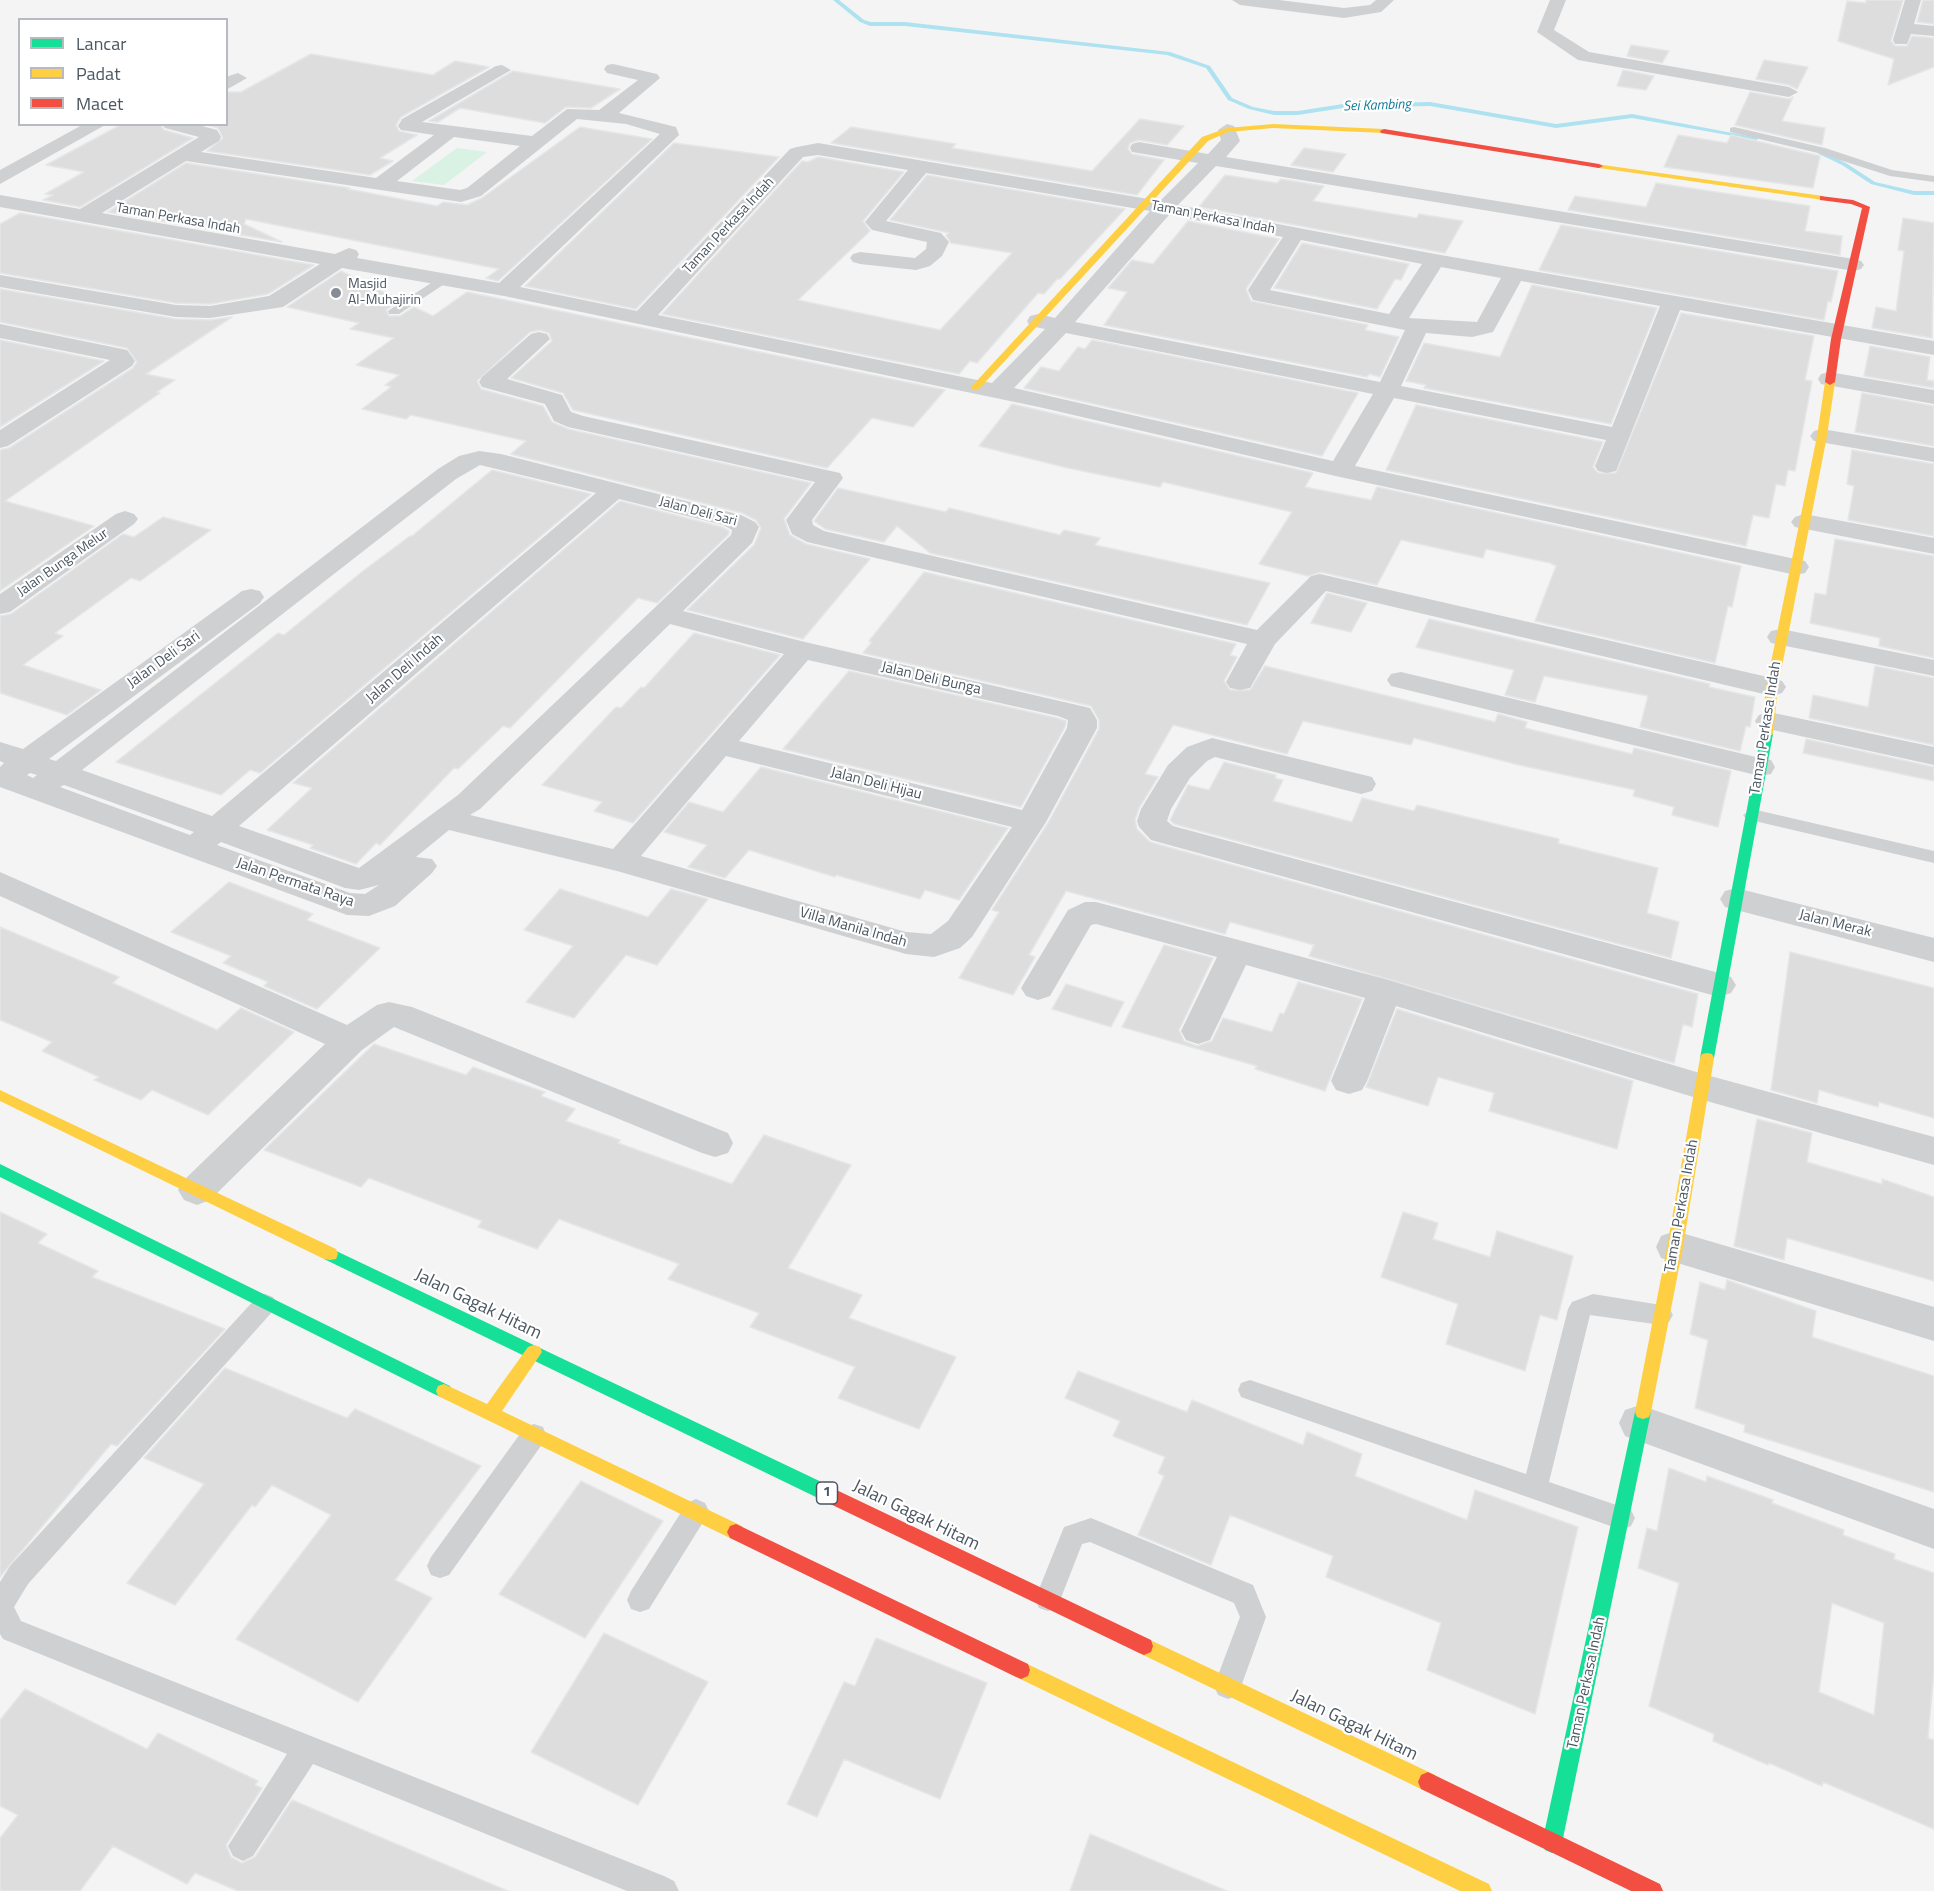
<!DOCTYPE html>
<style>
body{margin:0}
#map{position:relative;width:1934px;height:1891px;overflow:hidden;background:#f4f4f4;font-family:"Titillium Web",sans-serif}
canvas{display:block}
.legend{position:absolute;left:18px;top:18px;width:210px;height:108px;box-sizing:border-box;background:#fff;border:2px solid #b7bbc0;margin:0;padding:8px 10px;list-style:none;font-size:18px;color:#4a5661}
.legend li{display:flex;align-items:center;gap:12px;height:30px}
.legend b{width:30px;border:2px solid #b7bbc0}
</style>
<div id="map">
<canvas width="1934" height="1891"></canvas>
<ul class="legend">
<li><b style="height:8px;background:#16e098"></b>Lancar</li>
<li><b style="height:8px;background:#ffcf43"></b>Padat</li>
<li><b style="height:8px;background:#f24e42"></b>Macet</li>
</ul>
</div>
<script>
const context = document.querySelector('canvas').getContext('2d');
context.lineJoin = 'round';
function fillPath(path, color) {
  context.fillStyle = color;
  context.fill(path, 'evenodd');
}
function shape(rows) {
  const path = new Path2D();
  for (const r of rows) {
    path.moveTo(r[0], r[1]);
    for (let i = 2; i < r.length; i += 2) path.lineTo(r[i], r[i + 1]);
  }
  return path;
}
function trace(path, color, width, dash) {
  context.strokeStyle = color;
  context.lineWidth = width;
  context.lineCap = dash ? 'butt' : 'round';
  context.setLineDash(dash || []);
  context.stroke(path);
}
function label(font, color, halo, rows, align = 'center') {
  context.font = font + ' "Titillium Web",sans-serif';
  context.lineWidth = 4.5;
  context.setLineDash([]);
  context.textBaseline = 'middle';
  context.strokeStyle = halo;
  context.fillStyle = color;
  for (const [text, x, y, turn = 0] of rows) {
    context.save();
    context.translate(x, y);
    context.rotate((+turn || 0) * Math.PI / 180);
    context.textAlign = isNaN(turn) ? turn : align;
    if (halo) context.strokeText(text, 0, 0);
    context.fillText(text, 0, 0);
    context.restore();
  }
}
fillPath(shape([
 [457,148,487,152,444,185,412,181]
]), '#d9f2e3');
fillPath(shape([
 [833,0,839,0,864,20,871,22,905,22,1170,52,1210,66,1232,98,1253,107,1274,111,1298,111,1343,104,1430,102,1556,124,1632,114,1759,138,1756,140,1632,118,1556,128,1430,106,1343,108,1298,115,1274,115,1249,109,1228,100,1206,68,1167,55,905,26,870,26,860,22,833,0],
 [1821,151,1846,163,1875,182,1914,191,1934,191,1934,195,1914,195,1871,184,1842,165,1819,154,1818,153,1821,151]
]), '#aee2f0');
const building = shape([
 [1866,0,1903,0,1891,41,1895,46,1907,46,1912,36,1934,38,1934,67,1888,85,1894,59,1838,41,1847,1,1866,3,1866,0],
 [1923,0,1934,0,1934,24,1917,22,1923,0],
 [1631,45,1669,51,1662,63,1627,56,1631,45],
 [311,54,433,75,455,61,489,67,401,117,396,125,399,131,417,135,380,158,393,161,370,175,207,151,223,138,218,128,205,124,226,124,226,92,241,92,311,54],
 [1764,60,1808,67,1797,89,1789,85,1756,79,1764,60],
 [1623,70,1654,76,1646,90,1617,86,1623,70],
 [513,71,620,89,591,108,566,107,545,123,460,108,438,122,429,121,513,71],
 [1750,92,1789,99,1793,97,1782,121,1825,128,1822,145,1735,125,1750,92],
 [1140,119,1184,126,1167,145,1139,140,1130,143,1128,149,1132,154,1164,160,1137,195,831,143,851,127,956,144,952,148,1092,171,1140,119],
 [122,124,160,124,164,130,193,138,80,207,43,200,53,195,45,194,84,172,46,165,122,124],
 [580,127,652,139,498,281,486,278,499,269,246,219,244,224,282,242,108,212,186,163,350,188,348,189,437,206,443,202,467,205,482,198,580,127],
 [1678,135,1727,143,1731,135,1820,156,1813,188,1664,167,1678,135],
 [674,143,779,157,636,309,525,286,674,143],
 [1304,148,1346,154,1333,172,1291,165,1304,148],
 [818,157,904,172,863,221,870,231,798,300,940,330,1012,253,951,243,946,235,949,233,890,220,927,175,1125,209,1060,279,1057,279,1044,294,1038,293,977,363,970,361,959,374,662,314,802,161,808,162,818,157],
 [1225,175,1277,183,1281,179,1324,186,1313,201,1417,218,1419,214,1463,221,1445,253,1199,207,1225,175],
 [1656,183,1810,206,1805,231,1842,236,1840,255,1568,210,1575,196,1646,207,1656,183],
 [20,213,314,265,268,294,210,304,176,303,0,273,0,224,20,213],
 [1903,218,1934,223,1932,338,1872,328,1876,307,1896,311,1904,251,1898,250,1903,218],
 [1188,221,1279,239,1246,289,1251,301,1368,325,1365,330,1399,337,1380,377,1369,374,1367,377,1104,325,1127,292,1108,288,1132,260,1153,264,1188,221],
 [1561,225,1838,271,1831,302,1828,301,1824,320,1539,270,1561,225],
 [1302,243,1409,264,1401,280,1395,279,1377,309,1274,288,1302,243],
 [341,271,400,300,386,310,389,316,400,316,414,307,433,316,467,292,945,390,913,427,872,418,827,468,573,410,563,393,511,378,552,341,549,333,540,330,530,332,477,381,481,389,543,406,552,422,568,429,811,483,784,519,790,535,806,544,870,559,803,639,687,610,754,545,761,528,756,520,742,513,511,454,526,441,411,415,406,419,362,409,391,387,385,385,399,375,356,365,394,338,350,329,359,323,287,307,341,271],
 [1532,285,1657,308,1611,424,1424,388,1426,385,1406,381,1424,343,1500,357,1532,285],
 [0,289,176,319,210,320,232,317,146,374,175,380,157,392,160,393,5,501,94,526,0,591,0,450,9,448,133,368,137,362,127,348,0,322,0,289],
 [1681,313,1814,336,1805,380,1812,381,1795,471,1788,470,1785,486,1776,484,1769,518,1753,515,1746,546,1386,470,1416,405,1603,442,1593,467,1598,473,1616,473,1681,313],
 [0,340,104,361,0,427,0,340],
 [1092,340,1358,393,1322,456,1024,388,1041,367,1059,371,1078,347,1085,349,1092,340],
 [1870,346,1930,357,1927,380,1934,381,1934,388,1864,376,1870,346],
 [1862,393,1934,406,1934,446,1855,432,1862,393],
 [1012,404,1313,473,1305,487,1371,500,1377,487,1741,566,1732,607,1728,606,1715,663,1535,621,1556,566,1550,563,1486,549,1483,558,1401,540,1377,585,1321,572,1308,576,1259,564,1292,512,1163,482,1160,487,1068,468,979,446,1012,404],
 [1852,450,1934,464,1934,536,1848,520,1854,486,1847,484,1852,450],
 [492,470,591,494,260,773,250,770,221,795,116,762,278,633,284,635,363,571,410,536,412,536,492,470],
 [838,488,946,512,949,508,1060,535,1064,530,1100,538,1095,545,1270,583,1247,625,930,553,897,526,884,542,825,529,814,521,838,488],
 [620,501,722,527,729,531,729,534,657,603,638,598,510,728,503,726,458,769,454,768,380,845,376,843,356,864,310,848,313,845,267,830,312,788,293,783,620,501],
 [163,517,211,530,140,581,131,578,55,633,63,636,23,665,101,690,67,715,0,693,0,616,11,614,123,534,134,537,163,517],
 [1835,539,1934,556,1934,658,1879,646,1880,638,1810,623,1815,593,1826,595,1835,539],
 [924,572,1236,644,1230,655,1237,657,1224,681,1230,690,1250,690,1265,666,1495,722,1498,714,1527,722,1525,728,1632,754,1634,748,1731,771,1718,827,1672,815,1674,807,1633,796,1635,790,1519,765,1414,738,1411,745,1303,721,1287,754,1173,725,1145,774,1158,777,1139,808,1135,820,1137,829,1150,842,1698,994,1692,1027,1683,1024,1674,1063,1309,956,1314,945,1230,922,1225,934,1066,891,1029,955,1035,957,1013,995,959,978,999,912,992,910,1048,823,1099,729,1099,720,1091,706,863,653,872,642,869,641,924,572],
 [1327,593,1367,603,1351,632,1311,623,1327,593],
 [1429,619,1710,684,1709,687,1755,697,1750,727,1746,726,1740,751,1640,727,1648,696,1544,676,1535,702,1505,695,1514,670,1416,647,1429,619],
 [694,633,780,655,633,823,594,811,602,802,542,785,616,707,621,708,641,687,644,688,694,633],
 [1875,666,1934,678,1934,745,1809,718,1813,695,1868,707,1875,666],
 [849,671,1057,718,1066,721,1065,727,1021,807,783,749,849,671],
 [1806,739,1934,767,1934,781,1803,753,1806,739],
 [1224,762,1276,775,1275,778,1283,780,1273,801,1352,822,1362,798,1414,811,1417,805,1559,839,1558,843,1658,868,1647,913,1679,922,1671,958,1174,824,1170,820,1188,785,1209,790,1224,762],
 [761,767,1008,828,959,900,925,890,920,899,836,875,835,877,749,850,725,878,688,867,707,845,664,832,689,802,723,812,761,767],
 [229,882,313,914,307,920,380,948,317,1009,264,986,268,982,223,963,231,956,171,932,229,882],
 [560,889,648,917,671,889,708,899,657,965,626,955,574,1018,526,1002,573,946,524,930,560,889],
 [0,927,119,977,113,983,217,1030,241,1008,294,1032,208,1115,152,1090,141,1100,94,1080,99,1077,42,1051,52,1042,0,1020,0,927],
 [1164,945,1213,958,1179,1030,1184,1041,1197,1046,1212,1041,1223,1018,1272,1032,1280,1013,1284,1014,1298,982,1362,999,1325,1091,1255,1069,1257,1066,1122,1027,1164,945],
 [1790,952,1934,988,1934,1118,1879,1102,1878,1107,1819,1090,1817,1103,1771,1090,1790,952],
 [1066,984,1124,1002,1111,1027,1052,1009,1066,984],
 [1397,1009,1633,1081,1617,1149,1489,1111,1494,1093,1438,1077,1428,1106,1366,1087,1397,1009],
 [374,1044,466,1075,473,1067,545,1092,541,1096,575,1109,566,1121,620,1140,618,1143,732,1184,764,1135,851,1165,788,1268,862,1295,849,1318,956,1357,919,1429,838,1398,855,1367,750,1327,759,1313,668,1279,679,1264,559,1219,537,1249,478,1227,482,1221,369,1178,361,1187,264,1150,374,1044],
 [1757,1119,1812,1133,1807,1162,1882,1184,1882,1179,1934,1197,1934,1281,1787,1238,1784,1260,1734,1246,1757,1119],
 [0,1212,47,1234,38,1243,98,1271,92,1277,225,1329,117,1446,111,1444,0,1577,0,1212],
 [1403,1212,1438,1223,1433,1239,1490,1257,1497,1231,1573,1256,1557,1320,1540,1315,1525,1371,1446,1344,1458,1304,1381,1277,1403,1212],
 [1727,1280,1816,1311,1812,1337,1934,1376,1934,1492,1744,1432,1745,1425,1695,1408,1708,1340,1690,1334,1700,1282,1725,1290,1727,1280],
 [225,1368,347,1418,355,1409,481,1466,395,1580,432,1598,358,1702,236,1639,331,1515,272,1485,255,1507,252,1505,175,1605,127,1583,204,1484,144,1458,225,1368],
 [1078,1371,1187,1412,1192,1400,1303,1445,1307,1432,1362,1454,1355,1476,1467,1520,1475,1490,1578,1527,1535,1714,1427,1670,1441,1623,1326,1577,1333,1556,1230,1515,1211,1565,1138,1535,1164,1476,1158,1473,1165,1457,1113,1436,1120,1421,1065,1398,1078,1371],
 [1669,1468,1706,1482,1707,1476,1773,1500,1772,1503,1844,1530,1843,1535,1895,1554,1894,1559,1934,1573,1934,1670,1928,1738,1934,1740,1934,1829,1823,1782,1822,1786,1769,1763,1768,1765,1713,1741,1714,1734,1649,1706,1679,1583,1638,1568,1647,1528,1657,1531,1669,1468],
 [1832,1603,1884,1623,1874,1715,1819,1692,1832,1603],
 [581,1481,663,1521,585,1638,499,1594,581,1481],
 [604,1633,708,1682,638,1805,531,1752,604,1633],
 [876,1638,987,1683,940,1799,844,1759,817,1817,787,1804,844,1682,855,1686,876,1638],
 [25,1689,147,1749,158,1733,258,1781,255,1785,262,1788,226,1845,231,1857,242,1863,255,1857,292,1800,508,1891,238,1891,195,1873,187,1884,113,1846,80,1891,0,1891,0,1838,18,1815,0,1806,0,1720,25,1689],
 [1090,1834,1227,1891,1070,1891,1090,1834]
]);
fillPath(building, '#ddddde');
trace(building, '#e5e6e7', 1.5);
fillPath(shape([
 [1734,127,1825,148,1892,170,1934,176,1934,182,1890,176,1818,153,1730,132,1730,128,1734,127],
 [445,274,451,278,449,281,399,314,389,314,388,311,445,274],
 [1752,809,1934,851,1934,863,1746,819,1743,815,1752,809],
 [265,1294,273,1297,277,1304,273,1311,28,1584,14,1607,21,1621,664,1876,674,1881,679,1891,627,1891,313,1764,253,1856,243,1861,233,1856,228,1846,287,1754,3,1639,0,1634,0,1582,10,1566,257,1297,265,1294],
 [1593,1294,1661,1305,1669,1308,1673,1315,1669,1322,1661,1325,1590,1315,1549,1482,1631,1510,1635,1518,1631,1526,1622,1530,1241,1397,1238,1390,1241,1383,1250,1380,1526,1474,1568,1309,1572,1302,1593,1294],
 [534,1424,543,1427,546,1435,543,1443,449,1575,440,1578,431,1575,427,1566,431,1557,525,1427,534,1424],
 [696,1499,705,1503,709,1511,705,1519,649,1609,640,1612,631,1609,627,1600,631,1591,687,1503,696,1499],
 [1091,1518,1253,1585,1266,1617,1238,1695,1228,1699,1218,1695,1214,1686,1240,1617,1234,1603,1090,1542,1082,1544,1057,1608,1048,1611,1039,1608,1035,1599,1064,1527,1091,1518]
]), '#ced0d2');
fillPath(shape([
 [1232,0,1279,0,1344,8,1370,5,1376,0,1394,0,1381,12,1344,18,1240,5,1232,0],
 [1550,0,1566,0,1554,30,1589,52,1789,87,1798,92,1789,97,1578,60,1537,32,1550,0],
 [1905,0,1921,0,1914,24,1934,26,1934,36,1911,34,1907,44,1895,44,1893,40,1905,0],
 [613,64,657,74,660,78,619,113,676,127,679,135,520,287,637,311,790,149,797,147,818,143,1160,201,1198,163,1132,152,1130,148,1132,144,1139,142,1208,154,1221,140,1218,130,1227,124,1234,126,1240,141,1226,157,1854,259,1861,261,1864,265,1861,269,1854,271,1216,166,1178,205,1435,254,1934,341,1934,355,1680,310,1616,471,1607,473,1598,471,1595,466,1606,440,1394,398,1355,466,1805,561,1809,567,1805,573,1796,575,1340,477,1039,407,504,296,342,268,283,307,210,318,176,317,0,287,0,275,176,305,210,306,269,296,320,264,0,207,0,195,80,209,199,137,165,128,162,124,195,124,217,130,221,137,219,141,201,152,376,178,434,135,401,130,398,126,402,119,496,66,502,65,511,70,422,122,532,136,567,109,599,110,638,80,607,73,604,69,607,65,613,64],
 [577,119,626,124,660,134,499,283,357,258,359,254,356,250,349,248,335,254,102,213,186,161,461,202,481,196,577,119],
 [454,137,520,146,467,188,460,190,397,181,454,137],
 [818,155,908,170,865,222,872,230,927,242,926,249,915,258,860,252,853,254,850,258,853,262,860,264,916,270,930,266,942,256,949,242,941,233,886,221,926,173,1150,211,1055,318,1038,314,1030,316,1027,321,1030,326,1045,329,992,383,658,315,803,157,818,155],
 [1169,215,1283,237,1248,290,1253,300,1405,330,1380,382,1075,322,1169,215],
 [1301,240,1422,264,1389,314,1270,290,1301,240],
 [1441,267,1501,278,1477,322,1409,318,1441,267],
 [1521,281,1660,306,1612,427,1401,386,1426,333,1472,337,1493,332,1521,281],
 [1066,333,1373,394,1333,461,1014,388,1066,333],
 [238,73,247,78,226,90,226,77,238,73],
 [84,124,107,124,0,184,0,170,84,124],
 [0,324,127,350,135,361,132,366,8,446,0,448,0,430,110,360,0,338,0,324],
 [539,332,547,334,550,339,507,379,562,395,571,412,583,416,840,473,843,478,812,520,813,525,824,531,1257,630,1311,576,1320,574,1772,678,1782,681,1786,687,1782,693,1772,696,1326,591,1275,644,1250,688,1240,690,1230,688,1226,682,1247,644,807,542,792,534,786,520,815,482,568,427,554,421,545,404,482,387,479,382,482,377,531,334,539,332],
 [1829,372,1934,390,1934,404,1821,384,1818,379,1821,374,1829,372],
 [1822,429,1934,448,1934,462,1814,441,1810,436,1814,431,1822,429],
 [479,451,501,454,741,515,755,522,759,527,752,543,683,611,805,642,1090,708,1097,720,1097,728,1046,822,972,937,960,948,934,957,906,954,617,871,449,830,416,857,432,859,437,866,432,873,395,906,369,916,347,915,0,787,0,767,4,763,0,761,0,742,23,749,242,591,251,589,260,591,264,597,260,603,49,759,56,761,438,469,459,456,479,451],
 [480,465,596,493,212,816,82,770,456,479,480,465],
 [619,499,723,525,732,530,731,535,458,795,359,868,239,826,619,499],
 [670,624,784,654,613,849,470,815,480,809,670,624],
 [808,660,1058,716,1068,720,1067,728,1022,810,739,741,808,660],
 [726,756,1012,827,948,921,931,934,906,932,641,856,726,756],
 [30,773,37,775,33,778,27,775,30,773],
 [64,785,194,832,190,835,60,787,64,785],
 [221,842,345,888,359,890,379,885,365,894,350,893,217,845,221,842],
 [125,511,134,514,138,519,134,524,10,612,0,614,0,594,116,514,125,511],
 [1804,514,1934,538,1934,554,1795,527,1791,522,1795,517,1804,514],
 [1781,629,1934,660,1934,676,1771,643,1767,637,1771,631,1781,629],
 [1401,672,1760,758,1771,760,1775,767,1771,774,1760,776,1391,686,1387,680,1391,674,1401,672],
 [1769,712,1934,747,1934,765,1759,727,1755,721,1759,715,1769,712],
 [1212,738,1372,777,1376,784,1372,791,1361,794,1215,757,1207,761,1190,778,1171,809,1167,821,1173,826,1719,973,1731,977,1736,985,1731,993,1719,997,1151,840,1139,827,1137,821,1141,809,1168,765,1187,747,1212,738],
 [0,872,347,1025,377,1005,389,1002,412,1007,728,1133,733,1143,728,1153,715,1157,702,1153,394,1027,362,1050,210,1200,197,1205,184,1200,178,1190,184,1180,325,1044,0,896,0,872],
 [1736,888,1934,938,1934,962,1725,907,1720,899,1725,891,1736,888],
 [1085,902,1096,902,1385,979,1703,1074,1934,1137,1934,1165,1703,1100,1396,1006,1367,1081,1362,1090,1349,1094,1336,1090,1331,1081,1365,998,1246,965,1210,1040,1198,1044,1186,1040,1181,1031,1217,957,1096,924,1091,925,1050,996,1038,1000,1026,996,1021,988,1068,910,1085,902],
 [1675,1231,1934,1307,1934,1341,1661,1258,1656,1247,1661,1236,1675,1231],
 [1640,1405,1934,1509,1934,1549,1625,1436,1619,1423,1625,1410,1640,1405]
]), '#ced0d2');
fillPath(shape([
 [1767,730,1773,734,1714,1058,1712,1062,1707,1063,1702,1062,1700,1058,1761,734,1767,730],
 [0,1164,450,1386,452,1391,450,1396,444,1398,438,1396,0,1177,0,1164],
 [330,1248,832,1487,835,1493,832,1499,826,1501,820,1499,324,1259,322,1254,324,1249,330,1248],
 [1643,1405,1649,1407,1651,1412,1562,1843,1559,1850,1552,1853,1545,1850,1542,1843,1635,1412,1637,1407,1643,1405]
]), '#16e098');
fillPath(shape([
 [1273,124,1384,129,1388,131,1384,133,1273,128,1228,132,1208,141,978,390,972,390,972,386,1202,137,1227,128,1273,124],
 [1596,164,1823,196,1827,198,1823,200,1599,168,1596,168,1596,164],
 [1830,379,1835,382,1827,436,1778,687,1773,734,1767,738,1761,734,1766,687,1817,436,1825,382,1830,379],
 [1707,1053,1712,1054,1714,1058,1683,1247,1651,1412,1649,1417,1643,1419,1637,1417,1635,1412,1667,1247,1700,1058,1702,1054,1707,1053],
 [0,1090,336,1249,338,1254,336,1259,330,1260,324,1259,0,1101,0,1090],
 [534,1345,540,1347,542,1352,502,1411,742,1526,745,1532,742,1538,736,1540,730,1538,438,1396,436,1391,438,1386,444,1384,487,1404,528,1347,534,1345],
 [1144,1637,1435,1775,1438,1782,1435,1789,1428,1792,1421,1789,1137,1652,1135,1646,1137,1640,1144,1637],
 [1021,1661,1489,1884,1492,1891,1460,1891,1014,1676,1012,1670,1014,1664,1021,1661]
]), '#ffcf43');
fillPath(shape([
 [1384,129,1599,164,1603,166,1599,168,1381,133,1380,131,1384,129],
 [1820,196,1853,200,1870,207,1841,339,1835,382,1830,385,1825,382,1831,339,1862,208,1851,204,1820,200,1820,196],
 [826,1485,1151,1640,1153,1646,1151,1652,1144,1655,1137,1652,820,1499,817,1493,820,1487,826,1485],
 [736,1524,1028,1664,1030,1670,1028,1676,1021,1679,1014,1676,730,1538,727,1532,730,1526,736,1524],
 [1428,1772,1660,1884,1663,1891,1631,1891,1421,1789,1418,1782,1421,1775,1428,1772]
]), '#f24e42');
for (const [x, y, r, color] of [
 [336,293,6,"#868d94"]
]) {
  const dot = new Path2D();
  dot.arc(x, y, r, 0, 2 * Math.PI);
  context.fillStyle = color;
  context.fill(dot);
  trace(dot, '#fff', 2);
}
label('italic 14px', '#0c7c9b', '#fff', [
 ["Sei Kambing",1377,106,-2]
]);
label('14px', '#4a5661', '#fff', [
 ["Taman Perkasa Indah",1213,218,11],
 ["Taman Perkasa Indah",178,219,10],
 ["Taman Perkasa Indah",729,226,-47],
 ["Jalan Deli Sari",698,512,15],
 ["Jalan Bunga Melur",63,563,-35]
]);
label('14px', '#4a5661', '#fff', [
 ["Masjid",348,285],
 ["Al-Muhajirin",348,301]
], 'left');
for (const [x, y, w] of [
 [827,1493,21]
]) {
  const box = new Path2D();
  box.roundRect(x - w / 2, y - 11, w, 22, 4.5);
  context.fillStyle = '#fff';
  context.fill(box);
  trace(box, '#4a5661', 1.5);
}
label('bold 14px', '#4a5661', null, [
 ["1",827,1493]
]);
label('15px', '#4a5661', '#fff', [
 ["Jalan Deli Sari",164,660,-36],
 ["Jalan Deli Indah",405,669,-41],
 ["Jalan Deli Bunga",931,679,13],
 ["Taman Perkasa Indah",1766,728,-81],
 ["Jalan Deli Hijau",876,784,14],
 ["Jalan Permata Raya",295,883,19],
 ["Jalan Merak",1835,924,14],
 ["Villa Manila Indah",853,928,16],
 ["Taman Perkasa Indah",1682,1206,-80],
 ["Taman Perkasa Indah",1587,1683,-78]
]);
label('18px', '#4a5661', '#fff', [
 ["Jalan Gagak Hitam",478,1305,26],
 ["Jalan Gagak Hitam",916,1516,26],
 ["Jalan Gagak Hitam",1354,1726,26]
]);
</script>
